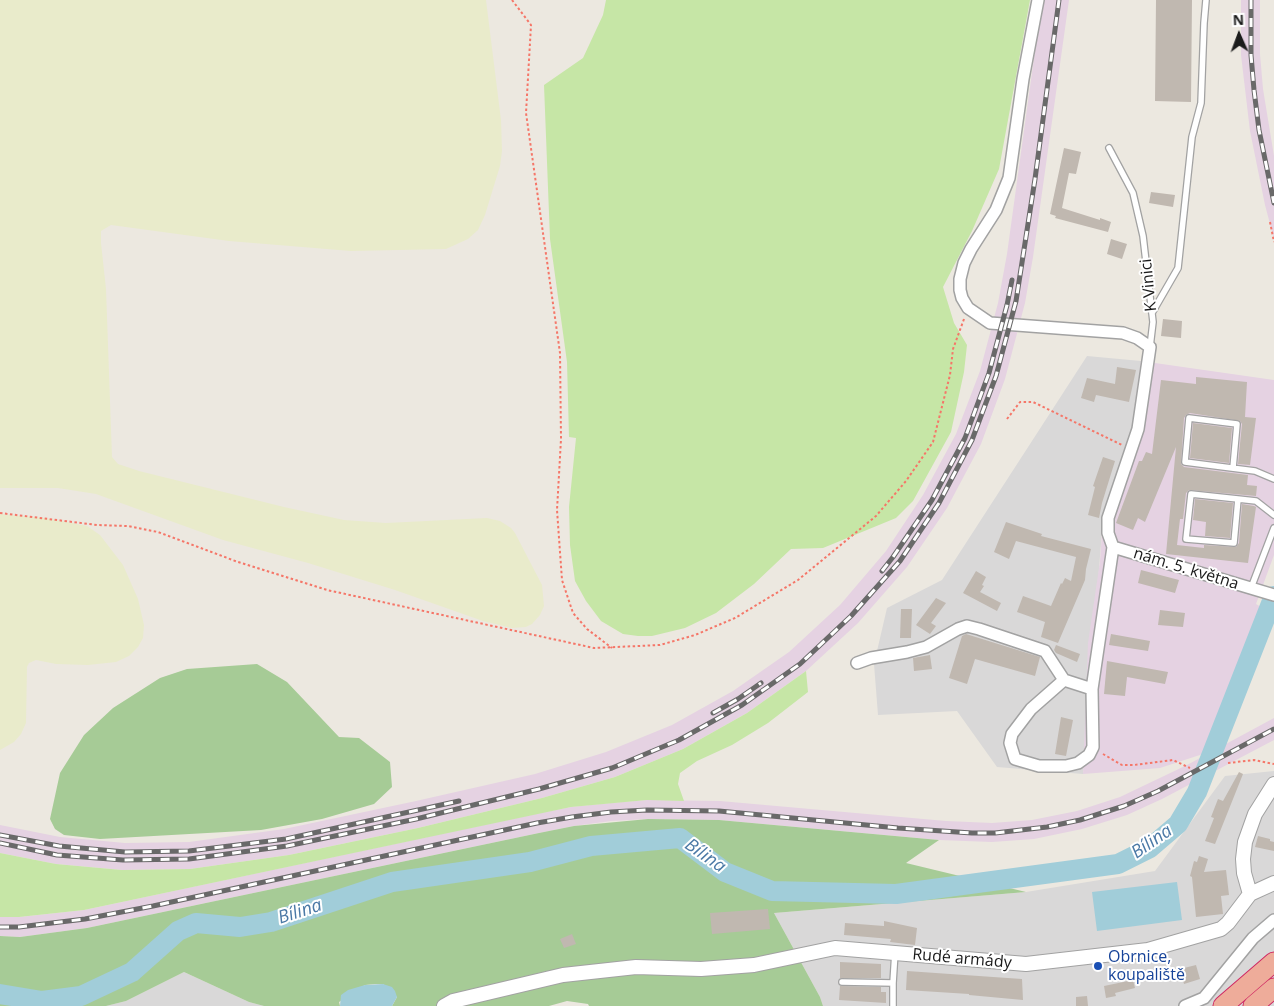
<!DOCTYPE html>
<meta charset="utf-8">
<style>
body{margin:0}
#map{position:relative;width:1274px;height:1006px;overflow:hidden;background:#ece8e0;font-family:"Open Sans",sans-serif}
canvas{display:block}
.north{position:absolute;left:1214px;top:10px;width:50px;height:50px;-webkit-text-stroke:4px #fff;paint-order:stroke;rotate:358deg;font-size:14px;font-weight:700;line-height:20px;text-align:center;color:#1b1b1b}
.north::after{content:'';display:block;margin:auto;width:18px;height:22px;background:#1b1b1b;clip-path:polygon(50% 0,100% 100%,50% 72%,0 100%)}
</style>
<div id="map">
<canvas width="1274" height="1006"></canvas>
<div class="north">N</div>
</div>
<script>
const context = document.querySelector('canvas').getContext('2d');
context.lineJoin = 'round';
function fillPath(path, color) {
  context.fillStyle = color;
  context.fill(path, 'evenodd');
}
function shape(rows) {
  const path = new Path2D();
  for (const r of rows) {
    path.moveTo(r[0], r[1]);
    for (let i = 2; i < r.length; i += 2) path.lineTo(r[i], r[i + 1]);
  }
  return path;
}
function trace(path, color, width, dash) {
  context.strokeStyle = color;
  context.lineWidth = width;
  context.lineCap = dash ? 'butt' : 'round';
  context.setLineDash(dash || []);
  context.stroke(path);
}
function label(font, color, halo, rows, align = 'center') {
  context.font = font + ' "Open Sans",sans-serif';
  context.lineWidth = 4;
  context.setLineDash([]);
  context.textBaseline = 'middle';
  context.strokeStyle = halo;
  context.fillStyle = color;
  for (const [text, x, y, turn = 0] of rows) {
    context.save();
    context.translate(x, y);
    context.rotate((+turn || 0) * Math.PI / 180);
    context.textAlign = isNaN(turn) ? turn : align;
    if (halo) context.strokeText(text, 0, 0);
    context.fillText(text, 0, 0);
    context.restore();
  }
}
fillPath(shape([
 [1087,356,1141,361,1132,427,1103,518,1083,774,997,767,957,711,878,715,874,664,887,608,942,580],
 [1274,771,1274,1006,823,1006,820,997,774,913,1026,892,1155,871,1225,776],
 [184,972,249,1002,264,1006,106,1006,126,1001]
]), '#d9d8d8');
fillPath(shape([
 [1042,0,1069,0,1033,257,1025,303,1005,379,981,444,947,508,907,567,858,623,806,671,747,713,683,749,615,777,542,798,418,828,289,855,190,869,122,870,56,864,0,853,0,825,60,837,125,843,189,842,284,829,416,801,535,774,606,752,672,725,733,691,789,652,840,605,886,551,923,495,956,434,980,371,998,303,1007,254],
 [1241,0,1260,0,1260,54,1263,89,1274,156,1274,239,1265,205,1250,131,1241,55],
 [1141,361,1274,380,1274,555,1256,604,1266,610,1206,753,1160,768,1083,774,1088,643,1100,561,1103,518,1132,427],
 [1274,718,1274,740,1162,799,1127,815,1082,829,1034,839,992,842,939,840,719,820,648,819,611,821,574,826,539,833,87,928,20,937,0,936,0,917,19,917,84,910,535,814,571,807,610,803,647,800,720,801,946,821,992,823,1032,820,1077,811,1120,797,1187,765]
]), '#e5d2e2');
fillPath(shape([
 [0,0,486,0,501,120,502,151,500,166,485,215,478,230,468,239,446,249,351,251,229,241,111,225,101,231,101,243,106,289,112,457,118,464,139,471,284,507,344,520,386,523,487,518,500,521,511,528,515,533,542,585,544,606,540,615,532,624,526,627,512,628,483,621,395,590,308,563,223,540,96,494,58,488,0,488],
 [0,514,44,518,72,523,87,526,100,535,123,565,138,599,144,625,143,638,138,647,129,656,116,662,88,665,56,664,36,660,29,663,27,667,26,723,21,734,14,742,0,750]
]), '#e9ebcb');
fillPath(shape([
 [606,0,1030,0,999,169,972,231,943,287,954,323,967,345,964,372,951,432,913,501,896,518,823,548,791,549,754,584,716,613,685,628,652,636,638,636,623,634,601,621,586,601,575,581,570,545,569,507,576,438,569,437,567,362,550,239,544,85,583,58,603,15],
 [806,671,808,692,768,723,732,745,697,761,680,773,678,784,684,801,647,800,571,807,84,910,19,917,0,917,0,853,56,864,122,870,190,869,289,855,418,828,542,798,615,777,683,749,747,713]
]), '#c6e6a6');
fillPath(shape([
 [257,664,287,682,339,737,359,738,390,762,392,787,374,804,322,819,261,830,100,839,64,835,55,829,50,819,60,773,84,735,113,708,160,678,187,669],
 [648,819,719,820,939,840,906,863,1026,892,774,913,820,997,823,1006,589,1006,588,1004,567,1001,549,1006,392,1006,397,997,383,984,375,984,365,985,339,1002,340,1006,264,1006,249,1002,184,972,126,1001,106,1006,0,1006,0,936,20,937,87,928,539,833,574,826]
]), '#a6cb96');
fillPath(shape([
 [1177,882,1182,920,1097,931,1092,892],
 [383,984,392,987,395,991,397,997,392,1006,340,1006,341,995,348,990,365,985]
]), '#a1cdd9');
trace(shape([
 [0,994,42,1001,81,996,132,972,178,931,196,923,240,927,271,922,392,882,530,862,591,846,680,838,725,872,772,891,896,894,1118,864,1150,848,1178,824,1197,792,1274,596]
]), '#a1cdd9', 20);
fillPath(shape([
 [1156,0,1192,0,1191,102,1155,101],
 [1064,148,1081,152,1076,174,1069,173,1062,208,1100,220,1100,218,1111,222,1108,232,1055,218,1056,216,1050,214],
 [1151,192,1175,195,1173,207,1149,203],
 [1111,239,1127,244,1122,259,1107,254],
 [1163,319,1182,321,1181,338,1161,336],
 [1117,367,1136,370,1129,402,1096,395,1094,402,1081,398,1087,378,1115,384],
 [1196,377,1247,382,1245,417,1256,418,1250,465,1238,464,1242,424,1240,421,1190,413,1186,415,1184,418,1181,464,1184,467,1248,475,1247,485,1257,486,1256,496,1189,490,1186,493,1183,519,1180,519,1177,545,1204,548,1204,545,1236,547,1239,543,1242,504,1254,506,1256,507,1248,563,1166,554,1176,447,1145,522,1138,518,1133,530,1116,523,1139,461,1142,461,1146,452,1152,454,1161,380,1196,384],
 [1193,423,1232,428,1229,463,1190,458],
 [1103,457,1115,461,1102,503,1099,518,1088,515,1095,487,1093,486],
 [1195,499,1233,503,1230,538,1205,536,1206,522,1193,520],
 [1006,522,1042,534,1041,536,1091,549,1086,569,1085,580,1058,643,1041,637,1045,622,1017,612,1023,596,1051,606,1061,583,1062,584,1065,578,1071,581,1076,557,1016,541,1009,559,994,552],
 [1141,570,1179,580,1175,593,1138,583],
 [976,571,986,577,982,585,984,586,980,592,1001,603,997,611,963,593],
 [936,598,946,603,931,623,936,626,930,634,916,625],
 [901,609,912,609,911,638,900,638],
 [1160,610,1185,613,1183,627,1158,625],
 [966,634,1040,657,1035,676,975,659,967,684,949,678,962,636],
 [1111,634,1150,641,1148,651,1109,645],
 [1056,645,1080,654,1077,662,1056,653,1054,650],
 [930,655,932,669,914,671,913,658],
 [1107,661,1168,672,1165,684,1127,677,1125,696,1104,694],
 [1061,717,1073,720,1066,756,1055,754],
 [1239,772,1243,774,1215,844,1205,841,1214,818,1211,817,1218,799,1223,801],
 [1258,836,1270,839,1270,841,1274,842,1274,851,1255,847],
 [1199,856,1208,859,1204,872,1226,870,1229,895,1221,896,1223,914,1196,917,1192,877,1190,876,1194,861,1197,862],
 [768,909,770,929,712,934,710,913],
 [884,921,917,928,915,945,890,942,891,939,844,935,845,923,884,926],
 [572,934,576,944,564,948,560,939],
 [840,962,881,964,881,978,840,978],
 [1196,965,1200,979,1184,984,1180,969],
 [907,971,1022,979,1023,1000,969,995,969,994,906,990],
 [1133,980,1135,988,1115,993,1116,996,1106,998,1104,986],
 [840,986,881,987,881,992,886,992,886,1003,839,1000],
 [1087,996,1088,1006,1076,1006,1076,997]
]), '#c0b8b0');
const service = shape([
 [1109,148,1133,193,1143,236,1153,322,1150,347],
 [1152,313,1178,268,1192,137,1201,103,1204,23,1206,0],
 [1233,468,1237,424,1189,418,1185,462,1255,471,1274,479],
 [1238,499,1234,543,1186,539,1191,494,1238,499,1256,501,1274,515],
 [1251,588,1274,528],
 [842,982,893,983,895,952],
 [893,983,893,1006]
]);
const minor = shape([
 [1113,547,1274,595],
 [857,663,871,658,907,652,926,647,958,629,967,626,979,629,1045,651,1064,680,1031,709,1012,734,1010,743,1015,759,1039,766,1066,766,1078,763,1089,755,1093,747,1092,689,1113,547,1108,533,1108,518,1138,429,1150,347,1137,338,1123,333,990,323,968,308,962,298,960,290,960,279,964,263,971,249,996,210,1009,178,1023,79,1038,0],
 [1064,680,1092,689],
 [1185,1006,1204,998,1253,938,1274,920]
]);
const tertiary = shape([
 [1250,894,1244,873,1243,859,1245,842,1255,814,1274,784],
 [444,1006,453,1001,563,975,636,967,701,969,754,965,835,948,1026,964,1148,950,1221,929,1228,923,1250,894,1274,883]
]);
const trunk = shape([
 [1223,1006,1274,962],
 [1253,1006,1274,988]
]);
trace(service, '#a2a2a2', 8);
trace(minor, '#a2a2a2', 14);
trace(tertiary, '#a2a2a2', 16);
trace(trunk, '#cf2863', 21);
trace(shape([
 [512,0,531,25,526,113,560,353,561,439,557,510,562,580,573,613,587,629,612,648],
 [1270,222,1274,242],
 [1007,419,1020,402,1033,402,1122,445],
 [0,513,97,525,128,526,158,532,238,562,327,590,594,648,660,645,695,635,735,618,798,580,876,516,906,481,933,442,950,375,953,349,964,319],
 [1103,754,1122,765,1134,765,1173,760,1190,768],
 [1228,763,1254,760,1274,764]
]), '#f57668', 2, [2.5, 2.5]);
trace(service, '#fff', 5.5);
trace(minor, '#fff', 11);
trace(tertiary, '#fff', 14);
trace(trunk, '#eeac9a', 19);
const rail = shape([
 [1251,0,1251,55,1254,90,1259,130,1274,203],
 [882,571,893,557,932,500,965,438,989,373,1007,305,1012,280],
 [713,713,738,699,761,683],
 [0,835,59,846,125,852,189,851,286,839,459,801],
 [0,843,57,855,123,860,189,859,287,846,416,819,539,789,612,768,679,740,742,705,800,664,851,616,900,561,939,503,972,440,996,376,1016,301,1035,179,1059,0],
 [0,927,19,927,85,919,153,906,537,823,572,817,611,812,647,810,719,811,898,828,972,833,995,833,1047,827,1080,820,1124,806,1158,791,1274,729]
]);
trace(rail, '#696969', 5);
trace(rail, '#fff', 3, [9]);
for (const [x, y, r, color] of [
 [1098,966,5,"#1a4fb4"]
]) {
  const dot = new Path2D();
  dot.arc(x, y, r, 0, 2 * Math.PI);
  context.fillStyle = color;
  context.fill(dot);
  trace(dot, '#fff', 2);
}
label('16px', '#1b1b1b', '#fff', [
 ["K Vinici",1149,285,-96],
 ["nám. 5. května",1186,569,17],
 ["Rudé armády",962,959,5]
]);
label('16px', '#164399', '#fff', [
 ["Obrnice,",1108,957],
 ["koupaliště",1108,975]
], 'left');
label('italic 18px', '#4b79a6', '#fff', [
 ["Bílina",1152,842,-35],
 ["Bílina",705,856,35],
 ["Bílina",300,912,-18]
]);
</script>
